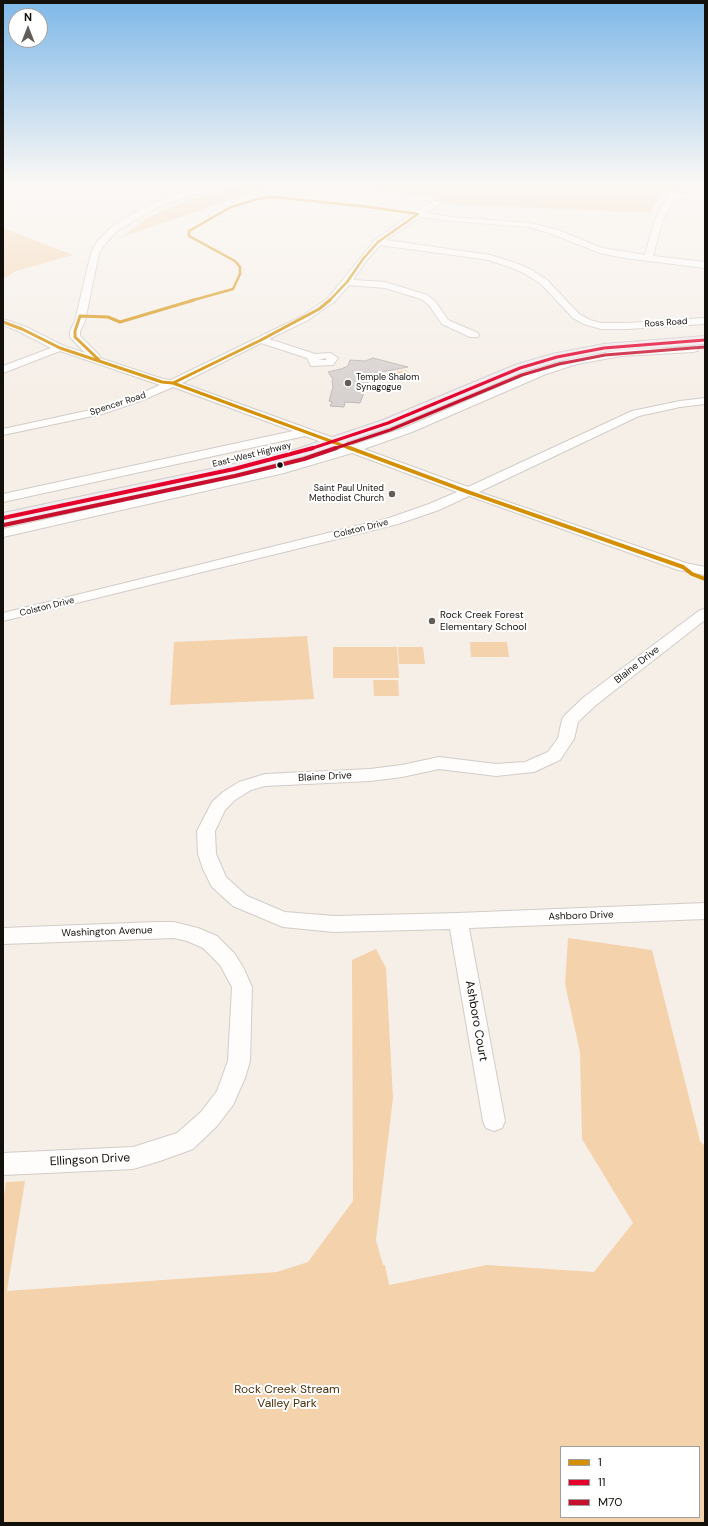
<!DOCTYPE html>
<style>
body{margin:0}
#map{position:relative;width:708px;height:1526px;overflow:hidden;background:#f6efe8;font-family:"DM Sans",sans-serif}
canvas{display:block}
.frame{position:absolute;inset:0;border:4px solid #130f0b;pointer-events:none}
.legend{position:absolute;left:560px;top:1446px;width:140px;height:72px;box-sizing:border-box;background:#fff;border:1px solid #a19f9d;margin:0;padding:5px 7px;list-style:none;font-size:12px;color:#130f0b}
.legend li{display:flex;align-items:center;gap:8px;height:20px}
.legend b{width:20px;border:1px solid #a19f9d}
.north{position:absolute;left:8px;top:8px;width:40px;height:40px;box-sizing:border-box;background:#fff;border:1px solid #a19f9d;border-radius:50%;rotate:0deg;font-size:11px;font-weight:700;line-height:16px;text-align:center;color:#130f0b}
.north::after{content:'';display:block;margin:auto;width:14px;height:18px;background:#625d58;clip-path:polygon(50% 0,100% 100%,50% 72%,0 100%)}
</style>
<div id="map">
<canvas width="708" height="1526"></canvas>
<div class="frame"></div>
<ul class="legend">
<li><b style="height:5px;background:#d58f02"></b>1</li>
<li><b style="height:5px;background:#e4002b"></b>11</li>
<li><b style="height:5px;background:#c8102e"></b>M70</li>
</ul>
<div class="north">N</div>
</div>
<script>
const context = document.querySelector('canvas').getContext('2d');
context.lineJoin = 'round';
function fillPath(path, color) {
  context.fillStyle = color;
  context.fill(path, 'evenodd');
}
function shape(rows) {
  const path = new Path2D();
  for (const r of rows) {
    path.moveTo(r[0], r[1]);
    for (let i = 2; i < r.length; i += 2) path.lineTo(r[i], r[i + 1]);
  }
  return path;
}
function trace(path, color, width, dash) {
  context.strokeStyle = color;
  context.lineWidth = width;
  context.lineCap = dash ? 'butt' : 'round';
  context.setLineDash(dash || []);
  context.stroke(path);
}
function label(font, color, halo, rows, align = 'center') {
  context.font = font + ' "DM Sans",sans-serif';
  context.lineWidth = 4;
  context.setLineDash([]);
  context.textBaseline = 'middle';
  context.strokeStyle = halo;
  context.fillStyle = color;
  for (const [text, x, y, turn = 0] of rows) {
    context.save();
    context.translate(x, y);
    context.rotate((+turn || 0) * Math.PI / 180);
    context.textAlign = isNaN(turn) ? turn : align;
    if (halo) context.strokeText(text, 0, 0);
    context.fillText(text, 0, 0);
    context.restore();
  }
}
fillPath(shape([
 [252,183,280,183,122,237,146,219,173,206,206,194],
 [343,183,682,183,679,189,665,189,650,213,442,204,437,198],
 [3,228,73,255,16,271,3,279],
 [406,370,412,375,391,380,384,374],
 [307,636,314,699,170,705,174,642],
 [470,642,507,642,509,657,471,657],
 [333,647,397,647,399,678,333,678],
 [398,647,423,647,425,664,399,664],
 [373,680,398,680,399,696,374,696],
 [568,938,652,950,700,1141,705,1146,705,1523,3,1523,3,1202,6,1182,25,1181,7,1291,277,1272,308,1262,353,1201,352,960,376,949,386,968,393,1098,376,1240,383,1265,385,1265,389,1285,487,1265,594,1272,633,1223,582,1139,580,1052,565,984],
 [561,1447,699,1447,699,1517,561,1517]
]), '#f4d2ac');
const building = shape([
 [373,358,408,367,371,374,360,403,345,402,344,407,330,406,332,402,329,401,333,387,332,381,333,379,328,372,341,369,348,366,350,360,365,361,373,358]
]);
fillPath(building, '#d7d1cf');
trace(building, '#bdb7b5', 1);
const minor = shape([
 [219,183,232,183,192,195,156,208,118,230,104,245,99,253,85,321,80,331,80,336,99,355,100,358,163,379,171,380,302,316,328,298,375,240,415,212,434,201,440,201,441,203,426,213,452,217,531,223,558,230,602,248,645,255,654,222,671,190,677,190,677,193,705,197,705,201,675,198,662,222,653,256,705,262,705,268,625,258,600,253,552,234,530,227,452,221,420,217,386,240,490,255,518,264,530,269,547,280,579,314,590,320,601,323,627,323,705,318,705,324,627,329,601,329,584,324,573,318,541,284,524,273,512,268,489,260,380,245,366,261,353,280,385,282,427,295,435,301,448,320,478,333,479,335,478,337,470,337,442,324,429,305,421,299,385,288,349,285,334,302,308,320,269,339,315,354,331,353,338,358,333,365,311,366,307,358,261,343,182,383,353,445,404,428,538,370,571,359,621,350,697,347,698,349,697,351,693,352,621,356,577,364,546,374,412,432,364,449,468,487,632,411,680,401,705,398,705,404,680,407,639,416,479,492,686,563,705,567,705,575,678,570,469,496,439,510,398,524,3,621,3,613,389,518,429,504,457,492,352,453,284,473,3,537,3,529,282,466,341,449,305,436,3,502,3,494,293,431,173,387,143,400,102,414,3,435,3,429,95,409,135,396,160,385,60,351,3,373,3,366,51,348,18,331,3,325,3,319,26,327,64,346,85,353,70,337,70,331,75,321,91,253,97,242,112,226,150,204,186,191,219,183],
 [326,358,326,360,318,360,326,358],
 [705,609,705,620,596,705,578,722,574,739,560,760,534,772,496,776,439,769,402,777,370,781,265,786,251,790,235,800,225,810,215,831,216,854,226,877,247,896,285,912,334,916,458,913,705,903,705,919,469,928,505,1121,502,1128,494,1131,486,1128,483,1121,450,929,334,932,283,927,233,906,212,887,203,869,198,854,197,831,212,802,223,792,239,782,265,774,370,769,402,765,439,757,496,764,525,762,548,752,558,738,562,720,564,716,584,697,700,610,705,609],
 [156,922,174,922,198,928,217,936,234,953,243,967,252,987,250,1061,245,1078,233,1105,217,1126,193,1149,160,1161,133,1169,3,1175,3,1153,133,1147,177,1133,201,1112,217,1091,228,1061,232,987,220,965,203,948,187,941,174,938,3,944,3,928,156,922]
]);
const major = shape([
 [705,336,705,344,604,352,559,361,525,371,393,426,307,455,234,474,3,523,3,513,234,464,297,449,383,420,515,365,552,354,604,344,705,336]
]);
trace(minor, '#d2ccc7', 2);
trace(major, '#d1cecb', 2);
fillPath(minor, '#fefdfc');
fillPath(major, '#f2ebef');
trace(shape([
 [190,301,233,289,240,274,240,267,235,261,189,236,189,231,231,207,258,199,274,197,369,207,418,214],
 [329,301,347,282,363,259,378,242,418,214]
]), '#d58f02', 2.5);
trace(shape([
 [3,322,22,329,60,348,162,382,173,383,352,449],
 [99,360,75,337,75,331,80,316,108,317,120,322,194,300],
 [173,383,261,340,319,309,330,300]
]), '#d58f02', 3);
trace(shape([
 [350,448,468,492,683,567,692,574,705,579]
]), '#d58f02', 4);
trace(shape([
 [310,449,388,423,520,368,557,357,604,348,705,340]
]), '#e4002b', 3);
trace(shape([
 [3,518,234,469,313,448]
]), '#e4002b', 4);
trace(shape([
 [333,449,390,430,522,375,559,364,605,355,705,347]
]), '#c8102e', 3);
trace(shape([
 [4,525,235,476,304,459,336,448]
]), '#c8102e', 4);
const sky = context.createLinearGradient(0, 0, 0, 397);
sky.addColorStop(0, '#7eb8e8');
sky.addColorStop(0.46, '#fbf8f5');
sky.addColorStop(1, '#fbf8f500');
context.fillStyle = sky;
context.fillRect(0, 0, 708, 397);
for (const [x, y, r, color] of [
 [348,383,4,"#625d58"],
 [280,465,3.5,"#130f0b"],
 [392,494,4,"#625d58"],
 [432,621,4,"#625d58"]
]) {
  const dot = new Path2D();
  dot.arc(x, y, r, 0, 2 * Math.PI);
  context.fillStyle = color;
  context.fill(dot);
  trace(dot, '#fff', 1.5);
}
label('9px', '#130f0b', '#fff', [
 ["Ross Road",666,323,-4],
 ["Spencer Road",118,404,-18],
 ["East-West Highway",252,455,-14],
 ["Colston Drive",361,529,-14],
 ["Colston Drive",47,607,-14]
]);
label('9px', '#130f0b', '#fff', [
 ["Temple Shalom",356,378],
 ["Synagogue",356,388],
 ["Saint Paul United",384,489,"right"],
 ["Methodist Church",384,499,"right"]
], 'left');
label('10px', '#130f0b', '#fff', [
 ["Rock Creek Forest",440,615],
 ["Elementary School",440,627]
], 'left');
label('10px', '#130f0b', '#fff', [
 ["Blaine Drive",637,665,-38],
 ["Blaine Drive",325,777,-3],
 ["Ashboro Drive",581,916,-2],
 ["Washington Avenue",107,932,-2]
]);
label('12px', '#130f0b', '#fff', [
 ["Ashboro Court",476,1021,80],
 ["Ellingson Drive",90,1160,-3]
]);
label('12px', '#4a2f0a', '#fff', [
 ["Rock Creek Stream",287,1390],
 ["Valley Park",287,1404]
]);
</script>
